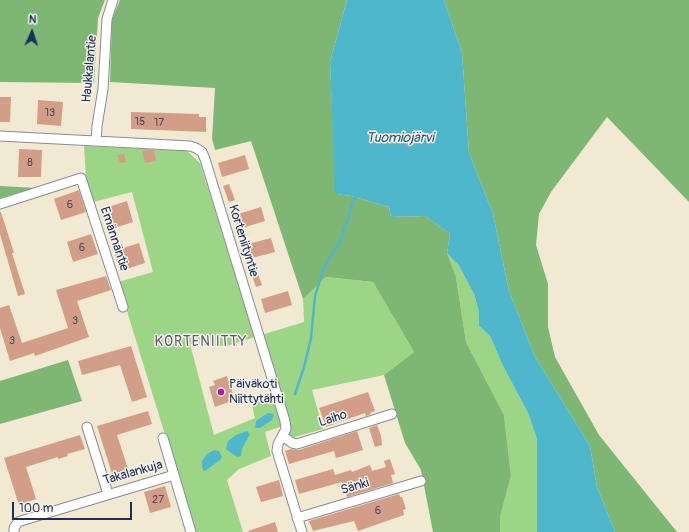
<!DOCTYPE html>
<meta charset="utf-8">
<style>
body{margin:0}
#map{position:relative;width:689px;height:532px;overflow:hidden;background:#f1e9d2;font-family:Pangolin,sans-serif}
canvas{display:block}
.north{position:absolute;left:12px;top:12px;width:40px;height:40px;-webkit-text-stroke:3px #f7f3e8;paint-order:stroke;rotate:3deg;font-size:11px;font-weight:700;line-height:16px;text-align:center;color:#1b2f5e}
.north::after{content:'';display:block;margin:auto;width:14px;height:18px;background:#1b2f5e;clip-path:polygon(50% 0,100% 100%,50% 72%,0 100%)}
.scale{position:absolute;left:12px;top:502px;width:120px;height:18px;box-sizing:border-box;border:2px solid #1b2f5e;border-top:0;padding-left:5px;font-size:12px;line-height:14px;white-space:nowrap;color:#1b2f5e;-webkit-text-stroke:3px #f7f3e8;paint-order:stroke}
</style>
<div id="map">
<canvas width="689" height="532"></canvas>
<div class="north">N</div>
<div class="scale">100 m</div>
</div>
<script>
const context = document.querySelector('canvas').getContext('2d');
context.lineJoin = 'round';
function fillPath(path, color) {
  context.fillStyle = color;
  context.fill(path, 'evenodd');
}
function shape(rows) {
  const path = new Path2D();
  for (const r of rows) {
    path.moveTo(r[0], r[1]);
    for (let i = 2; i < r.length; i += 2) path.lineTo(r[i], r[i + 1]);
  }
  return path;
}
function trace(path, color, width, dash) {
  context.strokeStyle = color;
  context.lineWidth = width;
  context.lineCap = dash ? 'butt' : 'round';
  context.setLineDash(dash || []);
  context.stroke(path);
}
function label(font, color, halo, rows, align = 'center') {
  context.font = font + ' Pangolin,sans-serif';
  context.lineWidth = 3;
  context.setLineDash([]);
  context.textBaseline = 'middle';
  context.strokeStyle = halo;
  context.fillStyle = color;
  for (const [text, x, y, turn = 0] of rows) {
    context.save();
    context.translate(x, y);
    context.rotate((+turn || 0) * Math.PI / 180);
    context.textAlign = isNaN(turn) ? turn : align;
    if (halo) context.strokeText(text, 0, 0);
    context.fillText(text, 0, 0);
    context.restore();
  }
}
fillPath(shape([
 [84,146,187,151,200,163,255,337,304,322,303,299,326,277,373,282,414,352,384,375,312,390,323,429,291,438,283,426,265,432,271,456,239,469,227,480,243,532,195,532,118,282,153,272,132,192,93,202,86,177],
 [255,337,272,393,251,401,255,418,214,435,190,344,227,346],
 [447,253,459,266,474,294,479,312,479,326,490,336,503,366,528,413,537,439,537,532,500,532,500,517,511,476,504,415,466,342,456,277]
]), '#9dd587');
fillPath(shape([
 [0,0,105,0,98,18,94,83,0,82],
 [120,0,347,0,330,62,336,194,351,196,389,207,391,217,425,216,450,234,447,253,456,277,466,342,504,415,511,476,500,517,500,532,433,532,421,470,405,443,384,375,414,352,373,282,326,277,303,299,251,141,215,150,212,139,215,88,110,82,112,20],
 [444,0,689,0,689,202,607,117,551,192,539,214,536,245,548,284,548,327,555,357,599,435,677,532,615,532,597,487,590,446,535,357,509,291,493,214,469,153,462,53],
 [0,186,36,188,0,198],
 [68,360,82,401,0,424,0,381]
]), '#7eb674');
fillPath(shape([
 [347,0,444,0,462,53,469,153,493,214,509,291,535,357,590,446,597,487,615,532,537,532,537,439,528,413,503,366,490,336,479,326,479,312,474,294,459,266,447,253,450,234,425,216,391,217,389,207,351,196,335,194,330,62],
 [268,413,274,414,272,420,260,428,255,428,256,421],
 [247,431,250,434,242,449,241,456,237,457,226,449,228,441,236,435],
 [214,450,219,451,222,457,220,460,205,471,203,470,202,466,202,461,207,454]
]), '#4eb7cc');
trace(shape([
 [295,394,304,367,311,338,315,296,324,267,341,240,355,197]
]), '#4eb7cc', 2.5);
fillPath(shape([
 [0,97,11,97,10,122,0,122],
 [38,100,63,102,61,126,37,124],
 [131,112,199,114,199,117,206,117,206,132,131,129],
 [19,149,42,150,41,177,18,177],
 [148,150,154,150,156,161,145,163,142,151],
 [124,154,126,162,120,163,117,155],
 [245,155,249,169,222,177,218,163],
 [229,184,235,200,229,202,223,186],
 [79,190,86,212,61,220,54,199],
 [127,201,133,222,108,230,102,209],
 [261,207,265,221,239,229,235,215],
 [0,212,1,212,14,253,12,253,25,294,18,296,0,234],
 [91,234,98,254,73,262,67,242],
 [271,238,275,252,248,259,244,245],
 [139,243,145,263,120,271,114,251],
 [256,268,262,285,256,287,250,270],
 [106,276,111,290,77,301,89,337,35,356,34,353,10,361,0,328,0,308,9,305,22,343,68,328,56,290],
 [288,291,292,305,265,313,261,299],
 [131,346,147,397,132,402,120,365,82,375,78,361],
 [227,376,234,397,228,399,229,402,215,407,209,387,215,385,213,381],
 [368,392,375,411,370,413,371,414,366,416,365,413,326,427,319,408],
 [148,411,152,424,117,435,129,472,113,477,97,426],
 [377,425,381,436,382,445,375,447,369,428],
 [357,431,363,450,336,458,334,451,289,464,285,451,291,449,299,450],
 [80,435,85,449,67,454,68,456,58,459,58,457,26,467,36,499,19,505,4,458],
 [390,459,395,474,391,475,393,483,347,497,342,482,299,494,295,480,333,469,335,475,351,470,352,472,370,465,372,471,386,467,384,461],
 [279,480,283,496,261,502,256,487],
 [165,486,171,507,150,513,144,492],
 [399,494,400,497,402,497,406,509,403,510,404,515,358,531,354,521,313,531,309,521],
 [275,522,278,532,249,532,248,531]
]), '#d29e87');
const minor = shape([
 [0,136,190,146,196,148,202,152,205,159,285,421,286,429,278,444,277,451,302,532],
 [96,141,97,126,103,89,107,19,113,0],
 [0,204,81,178,123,307],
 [87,427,108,494],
 [283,436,292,443,297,444,392,414],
 [163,438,191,532],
 [297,518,421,481],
 [14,532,14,528,18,522,24,520,174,475]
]);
trace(minor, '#868c98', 11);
trace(minor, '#fff', 9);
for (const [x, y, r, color] of [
 [221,392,4,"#b5179e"]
]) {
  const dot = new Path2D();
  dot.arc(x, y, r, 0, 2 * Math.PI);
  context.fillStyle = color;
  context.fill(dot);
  trace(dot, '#f7f3e8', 1.5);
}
label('11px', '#494b68', null, [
 ["13",50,113],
 ["15",140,122],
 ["17",159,123],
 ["8",30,163],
 ["6",70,205],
 ["6",82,248],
 ["3",75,321],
 ["3",12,341],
 ["27",158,500],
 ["6",378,511]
]);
label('13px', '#1b2f5e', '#f7f3e8', [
 ["Haukkalantie",90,69,-85],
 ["Emännäntie",114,239,72],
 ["Korteniityntie",243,241,73],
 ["Laiho",333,419,-18],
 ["Takalankuja",133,473,-16],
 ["Sänki",355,487,-17]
]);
label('13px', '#1b2f5e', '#f7f3e8', [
 ["Päiväkoti",229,385],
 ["Niittytähti",229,400]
], 'left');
label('italic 14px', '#2a587f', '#f7f3e8', [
 ["Tuomiojärvi",400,138]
]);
context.letterSpacing = '1px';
label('14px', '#5b566c', '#f7f3e8', [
 ["KORTENIITTY",201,342]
]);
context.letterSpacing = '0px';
</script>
